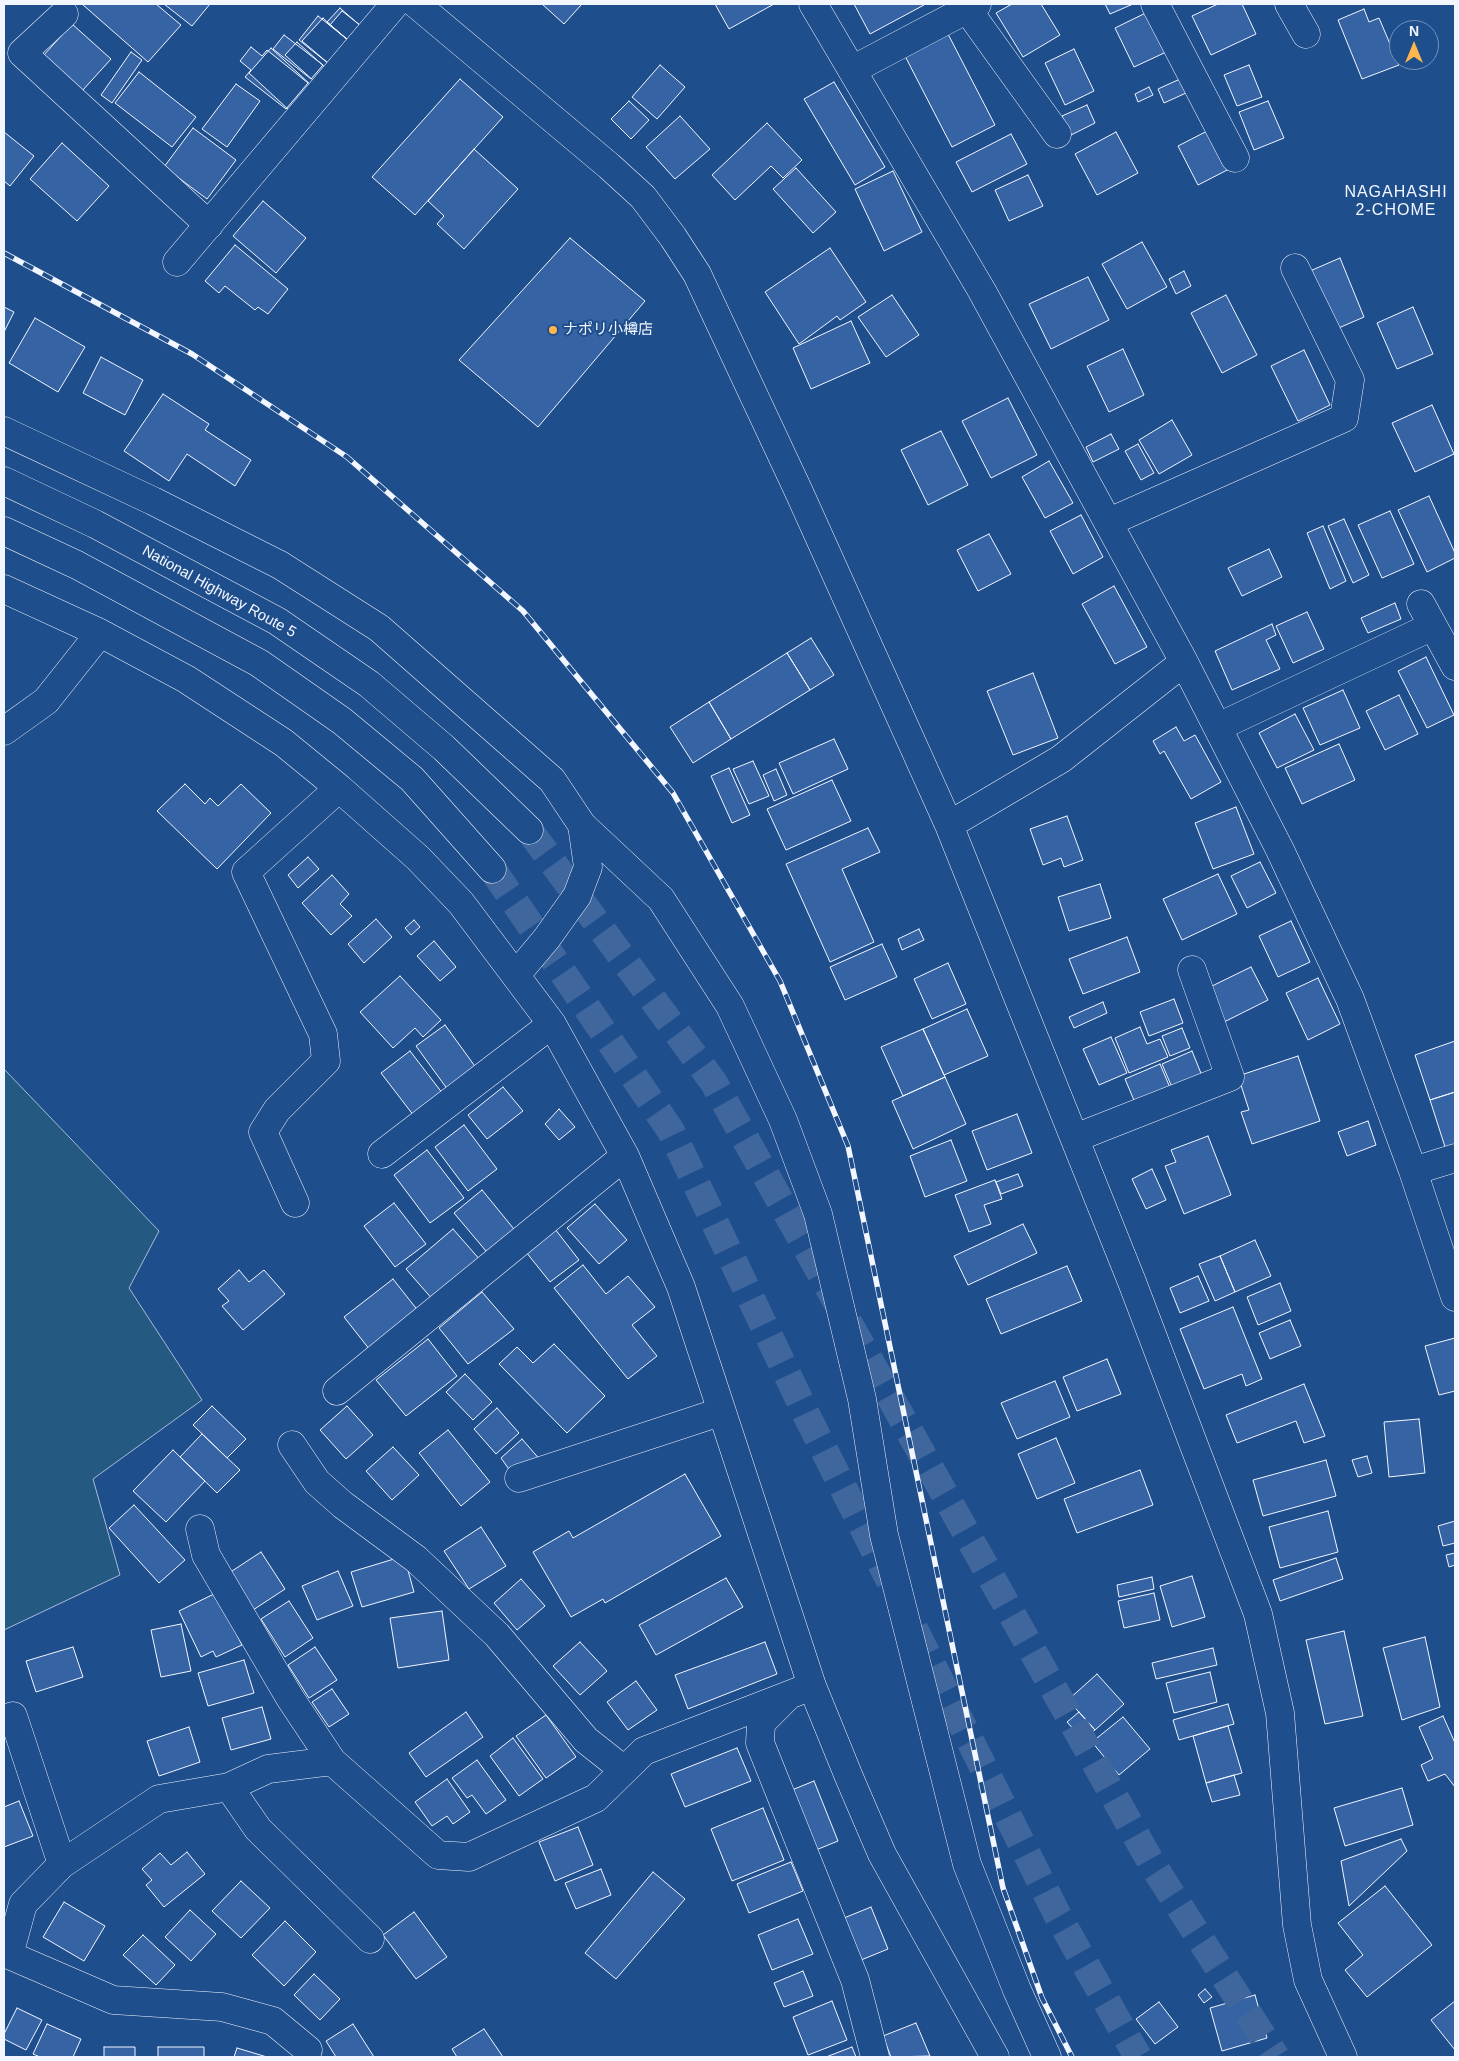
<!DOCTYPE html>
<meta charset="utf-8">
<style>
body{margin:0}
#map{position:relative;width:1459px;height:2061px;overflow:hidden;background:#1f4e8c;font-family:Helvetica,sans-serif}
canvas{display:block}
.frame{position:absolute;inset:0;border:5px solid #f2f6ff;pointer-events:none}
.north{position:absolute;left:1389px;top:20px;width:50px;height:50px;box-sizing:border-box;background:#1f4e8c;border:1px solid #7391ba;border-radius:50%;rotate:0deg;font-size:14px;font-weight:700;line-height:20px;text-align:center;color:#f2f6ff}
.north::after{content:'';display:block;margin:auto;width:18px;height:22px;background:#ffb74d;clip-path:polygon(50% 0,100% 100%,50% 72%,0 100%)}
</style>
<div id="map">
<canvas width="1459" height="2061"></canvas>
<div class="frame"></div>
<div class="north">N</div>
</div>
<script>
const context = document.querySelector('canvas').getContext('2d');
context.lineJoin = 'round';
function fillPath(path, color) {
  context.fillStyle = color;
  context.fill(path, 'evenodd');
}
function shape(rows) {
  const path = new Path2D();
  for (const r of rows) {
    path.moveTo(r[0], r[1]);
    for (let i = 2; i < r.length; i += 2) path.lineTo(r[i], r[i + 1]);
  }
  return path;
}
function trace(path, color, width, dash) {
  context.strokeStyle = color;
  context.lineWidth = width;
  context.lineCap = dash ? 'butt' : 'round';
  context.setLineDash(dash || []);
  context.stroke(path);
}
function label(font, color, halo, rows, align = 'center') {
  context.font = font + ' Helvetica,"Noto Sans JP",sans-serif';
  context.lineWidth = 4;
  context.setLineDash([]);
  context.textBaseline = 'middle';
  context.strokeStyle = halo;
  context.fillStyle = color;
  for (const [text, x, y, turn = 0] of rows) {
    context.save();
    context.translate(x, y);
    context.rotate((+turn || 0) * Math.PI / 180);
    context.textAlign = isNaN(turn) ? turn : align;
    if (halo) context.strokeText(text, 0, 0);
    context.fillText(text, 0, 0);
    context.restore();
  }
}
const green = shape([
 [4,1069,159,1231,129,1288,202,1400,93,1479,120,1575,4,1630,4,1069]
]);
fillPath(green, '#245a82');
trace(green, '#a8bbd7', 1);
const building = shape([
 [82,4,156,4,181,25,148,62,82,4],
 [164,4,210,4,192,26,164,4],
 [542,4,582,4,564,24,542,4],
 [715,4,774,4,729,29,715,4],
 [854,4,923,4,924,5,870,34,854,4],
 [1012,4,1041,4,1060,35,1023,57,996,13,1012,4],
 [1105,4,1133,4,1110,14,1105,4],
 [1218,4,1242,4,1256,34,1211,55,1192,16,1218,4],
 [1158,7,1177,47,1134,67,1115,28,1158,7],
 [340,8,363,28,350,42,327,22,340,8],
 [1364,9,1369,22,1379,18,1399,65,1362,79,1338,20,1364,9],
 [342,11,370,33,358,48,330,25,342,11],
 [318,16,358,48,339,72,299,40,318,16],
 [323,18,354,46,334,68,302,41,323,18],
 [72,24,111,59,82,91,43,56,72,24],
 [948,34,995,125,952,147,905,56,948,34],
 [284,35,323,65,311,79,273,49,284,35],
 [297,42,327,69,315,82,285,55,297,42],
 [251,47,262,56,267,50,308,83,286,109,245,77,251,70,240,61,251,47],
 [271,48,312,86,290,111,249,73,271,48],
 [1074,49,1094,91,1065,105,1045,63,1074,49],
 [131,52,142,60,112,103,101,95,131,52],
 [660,65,685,87,657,119,632,97,660,65],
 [1249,65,1262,97,1237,106,1224,75,1249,65],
 [139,72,196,117,172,147,115,103,139,72],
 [460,79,503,117,415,215,372,177,460,79],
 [1180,79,1186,93,1164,103,1158,89,1180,79],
 [834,82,885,167,855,185,804,99,834,82],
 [236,84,260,101,227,147,202,129,236,84],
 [1149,87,1153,95,1138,102,1135,94,1149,87],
 [629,101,649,120,631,139,611,119,629,101],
 [1268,101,1284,138,1254,150,1239,112,1268,101],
 [1087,105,1095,123,1071,135,1062,116,1087,105],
 [680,116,710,149,675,179,646,147,680,116],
 [767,123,802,160,783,178,771,166,735,200,712,175,767,123],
 [193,128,236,160,207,199,164,167,193,128],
 [1213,128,1233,167,1198,185,1178,146,1213,128],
 [4,132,34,156,10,186,4,181,4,132],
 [1116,132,1138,173,1097,195,1075,154,1116,132],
 [1011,134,1027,164,972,192,956,162,1011,134],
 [62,143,109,186,77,221,30,179,62,143],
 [474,149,518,189,464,249,437,224,444,216,428,201,474,149],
 [796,168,836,212,813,233,773,189,796,168],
 [893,171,922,232,884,251,855,189,893,171],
 [1028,175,1043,206,1009,221,995,190,1028,175],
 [263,201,306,238,276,273,233,236,263,201],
 [570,238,645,301,538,427,459,360,570,238],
 [1142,242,1167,287,1127,309,1102,264,1142,242],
 [235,245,288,289,268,314,258,307,255,310,225,286,219,293,205,281,235,245],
 [830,248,866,302,840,320,837,316,799,344,765,292,830,248],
 [1340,258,1364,317,1334,330,1310,271,1340,258],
 [1184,271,1191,286,1176,294,1169,279,1184,271],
 [1088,277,1109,320,1051,349,1029,304,1088,277],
 [892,295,919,335,886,357,858,317,892,295],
 [1226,295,1257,355,1222,373,1191,313,1226,295],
 [4,307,14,312,4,332,4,307],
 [1413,307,1433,354,1397,369,1377,323,1413,307],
 [35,318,85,347,58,392,9,363,35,318],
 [851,321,870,363,811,389,793,348,851,321],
 [1123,349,1144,395,1109,412,1087,366,1123,349],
 [1304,350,1330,405,1298,421,1271,366,1304,350],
 [101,357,143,380,125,415,83,393,101,357],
 [163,394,209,424,205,430,251,460,235,486,187,454,169,481,124,451,163,394],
 [1008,398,1037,455,991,478,962,421,1008,398],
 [1432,405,1454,454,1415,472,1392,423,1432,405],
 [1172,420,1192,455,1159,474,1139,440,1172,420],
 [941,431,968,485,928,505,901,450,941,431],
 [1111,434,1119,449,1093,462,1086,447,1111,434],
 [1138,444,1154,473,1141,480,1125,451,1138,444],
 [1049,461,1073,503,1045,518,1022,477,1049,461],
 [1429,496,1455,553,1455,558,1427,572,1398,510,1429,496],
 [1390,511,1414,564,1382,578,1358,525,1390,511],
 [1081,515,1103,557,1073,574,1050,531,1081,515],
 [1344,519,1369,575,1353,583,1328,526,1344,519],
 [1323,526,1346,581,1330,589,1307,533,1323,526],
 [989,534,1011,574,978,591,957,550,989,534],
 [1269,549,1282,577,1242,596,1228,568,1269,549],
 [1114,586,1147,647,1115,664,1082,604,1114,586],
 [1395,603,1401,619,1368,633,1361,618,1395,603],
 [1307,612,1324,649,1293,663,1276,626,1307,612],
 [1272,624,1276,635,1266,640,1280,669,1232,690,1215,651,1272,624],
 [811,638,834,675,810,690,787,653,811,638],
 [787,653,810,690,731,739,709,702,787,653],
 [1426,657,1454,715,1427,728,1398,671,1426,657],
 [1033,673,1058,738,1013,755,987,691,1033,673],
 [1343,690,1360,728,1320,745,1303,708,1343,690],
 [1399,695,1418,734,1385,750,1366,711,1399,695],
 [709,702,731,739,693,763,670,727,709,702],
 [1295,714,1314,750,1277,768,1259,733,1295,714],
 [1176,727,1184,741,1195,735,1221,782,1191,799,1164,751,1160,754,1153,741,1176,727],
 [834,739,848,769,793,794,779,763,834,739],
 [1339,744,1355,780,1302,804,1285,768,1339,744],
 [753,761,769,796,749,804,733,769,753,761],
 [729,768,750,815,732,823,711,776,729,768],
 [776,769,787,795,774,801,763,775,776,769],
 [832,780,851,821,786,850,767,809,832,780],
 [185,784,205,804,210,798,218,806,241,784,271,813,217,869,157,811,185,784],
 [1236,807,1254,854,1213,869,1195,823,1236,807],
 [1067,816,1083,860,1064,867,1061,858,1043,865,1030,829,1067,816],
 [868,828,880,852,842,869,874,942,830,962,786,864,868,828],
 [308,857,319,869,298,888,288,875,308,857],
 [1260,862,1276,893,1247,908,1231,876,1260,862],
 [1218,874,1237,914,1182,940,1163,899,1218,874],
 [332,875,349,894,340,904,352,916,331,935,302,903,332,875],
 [1100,884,1111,918,1069,931,1058,897,1100,884],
 [376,919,392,937,364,963,348,944,376,919],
 [414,920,420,927,411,935,405,928,414,920],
 [1291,921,1310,962,1278,977,1259,936,1291,921],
 [919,929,924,940,902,950,898,939,919,929],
 [1127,937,1140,972,1083,994,1069,959,1127,937],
 [434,941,456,967,440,981,417,956,434,941],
 [882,944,897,977,845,1000,830,967,882,944],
 [948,963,966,1004,932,1019,914,979,948,963],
 [1251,967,1268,1000,1224,1022,1208,988,1251,967],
 [400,976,441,1020,423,1037,415,1028,393,1048,360,1012,400,976],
 [1318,978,1340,1024,1308,1040,1286,993,1318,978],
 [1174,999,1183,1023,1149,1036,1140,1012,1174,999],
 [1103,1002,1107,1013,1074,1028,1069,1017,1103,1002],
 [967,1009,988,1056,944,1075,923,1029,967,1009],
 [445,1025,477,1069,448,1090,416,1046,445,1025],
 [1140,1027,1147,1044,1160,1039,1168,1057,1129,1073,1115,1038,1140,1027],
 [1182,1028,1190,1048,1170,1056,1162,1036,1182,1028],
 [923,1029,945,1077,903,1096,881,1047,923,1029],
 [1111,1037,1127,1073,1099,1085,1083,1049,1111,1037],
 [1455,1041,1455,1092,1430,1100,1415,1055,1455,1041],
 [410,1051,443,1094,414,1116,381,1073,410,1051],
 [1192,1051,1209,1093,1180,1106,1162,1064,1192,1051],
 [1298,1056,1320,1121,1252,1144,1241,1112,1249,1110,1238,1076,1298,1056],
 [1160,1064,1179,1109,1144,1124,1125,1079,1160,1064],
 [945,1077,966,1124,913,1149,892,1101,945,1077],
 [503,1087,523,1111,487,1139,468,1115,503,1087],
 [1455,1092,1455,1147,1446,1150,1430,1100,1455,1092],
 [559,1109,575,1127,559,1140,545,1124,559,1109],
 [1017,1114,1032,1153,987,1170,972,1131,1017,1114],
 [1368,1121,1376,1145,1347,1156,1338,1132,1368,1121],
 [464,1125,497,1169,468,1191,435,1147,464,1125],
 [1208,1136,1231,1195,1184,1214,1165,1166,1176,1162,1171,1150,1208,1136],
 [951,1140,967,1181,925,1197,910,1156,951,1140],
 [427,1150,464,1198,430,1223,394,1175,427,1150],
 [1152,1169,1166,1200,1146,1209,1132,1179,1152,1169],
 [1018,1174,1023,1186,1001,1194,996,1182,1018,1174],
 [995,1180,1002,1199,984,1205,991,1224,969,1232,955,1195,995,1180],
 [482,1190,518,1234,491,1257,454,1213,482,1190],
 [394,1203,426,1244,395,1267,364,1226,394,1203],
 [595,1204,627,1240,599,1264,567,1228,595,1204],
 [1023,1224,1037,1253,968,1285,954,1256,1023,1224],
 [453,1229,481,1261,434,1301,406,1269,453,1229],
 [555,1229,579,1260,550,1282,526,1252,555,1229],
 [1255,1240,1271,1276,1235,1292,1220,1256,1255,1240],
 [1220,1256,1235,1292,1215,1301,1199,1264,1220,1256],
 [583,1265,606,1294,628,1276,655,1307,632,1325,657,1356,628,1379,554,1288,583,1265],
 [1067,1266,1082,1301,1001,1334,986,1299,1067,1266],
 [239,1270,249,1282,264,1270,285,1294,243,1330,222,1306,229,1301,218,1289,239,1270],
 [1198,1276,1209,1301,1180,1313,1170,1288,1198,1276],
 [393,1279,419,1312,370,1350,344,1317,393,1279],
 [1280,1283,1291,1311,1258,1325,1247,1297,1280,1283],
 [482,1292,514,1329,468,1364,439,1328,482,1292],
 [1233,1307,1262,1379,1246,1386,1242,1374,1204,1389,1180,1329,1233,1307],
 [1290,1320,1301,1346,1270,1359,1259,1333,1290,1320],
 [1455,1338,1455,1391,1439,1395,1425,1346,1455,1338],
 [428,1339,457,1376,406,1416,376,1380,428,1339],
 [554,1344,605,1396,567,1433,499,1364,517,1347,533,1363,554,1344],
 [1107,1359,1121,1394,1077,1411,1063,1377,1107,1359],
 [465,1374,492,1402,473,1420,446,1392,465,1374],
 [1055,1381,1070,1417,1017,1439,1001,1403,1055,1381],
 [1304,1384,1325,1436,1304,1443,1296,1421,1237,1443,1226,1415,1304,1384],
 [212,1406,246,1439,227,1458,193,1425,212,1406],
 [347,1406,373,1435,346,1459,320,1430,347,1406],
 [497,1408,519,1433,496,1454,474,1429,497,1408],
 [1419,1419,1425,1473,1389,1477,1384,1422,1419,1419],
 [448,1430,490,1482,461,1506,419,1453,448,1430],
 [202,1434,240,1470,217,1493,180,1457,202,1434],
 [1056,1438,1075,1483,1037,1499,1018,1454,1056,1438],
 [522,1439,542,1462,513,1475,501,1458,522,1439],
 [393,1447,419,1475,392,1500,366,1471,393,1447],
 [173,1450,205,1481,166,1522,133,1491,173,1450],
 [1367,1456,1372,1473,1358,1477,1352,1460,1367,1456],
 [1326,1460,1336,1496,1263,1516,1253,1480,1326,1460],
 [1140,1470,1153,1505,1077,1533,1064,1499,1140,1470],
 [685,1474,721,1536,605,1603,603,1599,571,1617,533,1552,569,1531,573,1538,685,1474],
 [134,1505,185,1560,159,1583,109,1528,134,1505],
 [1328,1511,1338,1552,1280,1568,1269,1527,1328,1511],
 [1455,1521,1455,1543,1443,1546,1438,1526,1455,1521],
 [481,1527,506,1566,469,1589,444,1551,481,1527],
 [261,1552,285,1589,253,1610,229,1573,261,1552],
 [1455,1553,1455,1568,1455,1565,1449,1567,1446,1555,1455,1553],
 [404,1556,414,1592,362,1607,351,1572,404,1556],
 [1336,1558,1343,1579,1280,1601,1273,1580,1336,1558],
 [338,1571,353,1606,317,1620,302,1586,338,1571],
 [1192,1576,1205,1617,1172,1627,1160,1586,1192,1576],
 [1152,1577,1154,1589,1119,1597,1117,1585,1152,1577],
 [726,1578,743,1607,656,1655,639,1625,726,1578],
 [521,1579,545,1606,517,1630,494,1603,521,1579],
 [216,1593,242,1645,216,1657,213,1651,201,1657,179,1611,216,1593],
 [1154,1593,1160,1620,1124,1628,1118,1601,1154,1593],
 [289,1601,313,1638,285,1657,261,1619,289,1601],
 [442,1611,449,1660,398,1668,390,1618,442,1611],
 [181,1624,191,1671,161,1677,151,1630,181,1624],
 [1344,1631,1363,1716,1325,1724,1306,1640,1344,1631],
 [1425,1637,1440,1707,1402,1720,1383,1648,1425,1637],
 [580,1642,607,1671,580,1695,553,1666,580,1642],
 [765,1642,777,1674,688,1709,675,1675,765,1642],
 [73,1647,83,1677,36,1692,26,1661,73,1647],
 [315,1647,337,1680,309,1698,288,1665,315,1647],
 [1213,1648,1217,1665,1156,1679,1152,1663,1213,1648],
 [244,1660,254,1693,208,1706,198,1673,244,1660],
 [1210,1672,1217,1702,1174,1713,1166,1683,1210,1672],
 [1097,1674,1124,1704,1095,1730,1068,1700,1097,1674],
 [636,1681,657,1710,628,1730,607,1702,636,1681],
 [332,1689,349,1714,329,1727,312,1702,332,1689],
 [1228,1704,1234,1724,1179,1740,1173,1720,1228,1704],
 [262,1707,271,1739,231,1750,222,1718,262,1707],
 [466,1712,483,1737,426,1777,409,1753,466,1712],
 [1079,1712,1095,1730,1083,1740,1067,1722,1079,1712],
 [546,1715,576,1757,546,1778,516,1736,546,1715],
 [1443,1716,1455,1743,1455,1787,1445,1774,1428,1781,1421,1765,1433,1759,1419,1727,1443,1716],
 [1123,1717,1150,1749,1119,1775,1092,1742,1123,1717],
 [1228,1726,1242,1773,1206,1783,1193,1736,1228,1726],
 [189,1727,200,1762,159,1776,147,1741,189,1727],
 [513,1738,543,1779,519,1796,490,1756,513,1738],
 [737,1748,751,1781,685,1807,671,1774,737,1748],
 [477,1760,506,1800,486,1814,472,1795,467,1798,452,1778,477,1760],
 [1234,1775,1240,1795,1212,1802,1206,1783,1234,1775],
 [447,1779,470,1812,453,1824,447,1816,432,1826,415,1802,447,1779],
 [814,1781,838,1841,811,1852,787,1792,814,1781],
 [1402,1788,1413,1825,1345,1846,1334,1808,1402,1788],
 [19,1801,33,1836,4,1847,4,1807,19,1801],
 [763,1808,784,1860,732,1881,711,1829,763,1808],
 [578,1827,593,1865,555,1881,539,1842,578,1827],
 [1401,1839,1407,1851,1349,1906,1341,1861,1401,1839],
 [187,1852,205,1874,164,1907,146,1885,152,1880,142,1869,160,1853,171,1865,187,1852],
 [791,1862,803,1891,749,1913,737,1884,791,1862],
 [601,1869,611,1895,576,1909,565,1883,601,1869],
 [653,1872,685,1899,616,1979,585,1953,653,1872],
 [241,1881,270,1908,241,1938,212,1911,241,1881],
 [1385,1886,1432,1945,1367,1997,1345,1970,1363,1955,1338,1923,1385,1886],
 [64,1902,105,1926,84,1961,43,1937,64,1902],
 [871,1907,888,1949,861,1960,844,1918,871,1907],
 [190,1910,216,1934,191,1961,165,1937,190,1910],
 [414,1912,447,1957,416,1979,383,1935,414,1912],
 [798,1919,813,1954,772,1970,758,1935,798,1919],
 [285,1921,316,1952,284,1986,252,1955,285,1921],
 [143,1935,175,1965,156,1985,123,1955,143,1935],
 [803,1971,813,1996,784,2007,774,1983,803,1971],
 [314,1974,340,1999,320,2020,294,1995,314,1974],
 [1205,1989,1212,1997,1204,2003,1198,1995,1205,1989],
 [1255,1995,1267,2038,1222,2051,1210,2008,1255,1995],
 [832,2001,847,2040,808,2055,793,2017,832,2001],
 [1455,2001,1455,2050,1431,2020,1455,2001],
 [1159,2002,1178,2027,1155,2044,1136,2019,1159,2002],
 [17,2008,42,2020,26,2050,4,2039,4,2034,17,2008],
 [916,2023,930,2056,891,2057,883,2036,916,2023],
 [47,2024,81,2039,73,2057,40,2057,33,2054,47,2024],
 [353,2024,374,2057,336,2057,326,2041,353,2024],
 [484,2029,503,2057,457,2057,452,2049,484,2029],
 [104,2047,135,2047,135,2057,104,2057,104,2047],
 [158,2047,204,2047,204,2057,158,2057,158,2047],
 [852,2047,856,2057,826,2057,852,2047],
 [237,2048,267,2057,234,2057,237,2048]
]);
fillPath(building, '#3563a3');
trace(building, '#f2f6ff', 1);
trace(shape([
 [529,830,714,1083,1152,1864,1276,2057],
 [492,869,671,1131,809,1420,890,1581],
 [914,1629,1058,1916,1138,2057]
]), '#3f679d', 28, [28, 14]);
const minor = shape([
 [416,4,609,166,643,197,673,237,697,274,799,492,949,825,1132,1282,1258,1614,1280,1713,1297,1925,1308,1980,1343,2057],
 [813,4,982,291,1184,662,1280,850,1350,999,1413,1171,1455,1297],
 [1155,4,1235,158],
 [1289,4,1306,34],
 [967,9,1057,134],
 [64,14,22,53,209,225],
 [852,70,977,4],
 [177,262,395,4],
 [4,431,153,501,280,565,379,628,552,780,582,825,588,867,577,896,547,938,516,975],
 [1109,522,1344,418,1350,380,1295,268],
 [4,589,100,633,186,679,284,743,339,788,418,858,461,903,552,1024,625,1156,681,1287,812,1686,849,1777,882,1854,995,2057],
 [1421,604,1455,666],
 [1218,727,1433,626],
 [4,731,46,701,100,633],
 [582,825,661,899,730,1006,783,1120,818,1214,862,1399,884,1535,967,1864,1017,1990,1047,2057],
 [949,825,1061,759,1184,662],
 [1075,1138,1230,1077,1192,970],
 [382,1154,552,1024],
 [1413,1171,1455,1158],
 [295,1203,263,1132,277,1110,326,1061,323,1034,246,872,339,788],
 [337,1391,625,1156],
 [292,1445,317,1482,343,1505,416,1559,497,1635,586,1740,624,1770],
 [519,1478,720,1412],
 [200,1529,206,1555,290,1698,332,1761],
 [786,1698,761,1723,760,1743,855,1980,875,2057],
 [4,1719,13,1716,62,1864],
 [229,1787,258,1829,370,1939],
 [308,2050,273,2021,222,2007,113,2000,9,1955,23,1904,62,1864,159,1799,229,1787,268,1769,332,1761,438,1855,469,1857,596,1798,644,1751,812,1686]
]);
const highway = shape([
 [4,481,95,524,277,621,369,684,444,748,529,830],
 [4,531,77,565,259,663,342,721,412,779,492,869]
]);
trace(minor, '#f2f6ff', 29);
trace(highway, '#f2f6ff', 29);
trace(minor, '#1f4e8c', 28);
trace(highway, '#1f4e8c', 28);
const rail = shape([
 [4,253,192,354,347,457,523,611,673,793,780,981,848,1146,1003,1888,1042,1998,1072,2057]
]);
trace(rail, '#f2f6ff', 5.5);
trace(rail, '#1f4e8c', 4, [11]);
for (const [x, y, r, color] of [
 [553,330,5,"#ffb74d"]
]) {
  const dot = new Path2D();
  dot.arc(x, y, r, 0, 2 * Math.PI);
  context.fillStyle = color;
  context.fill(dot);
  trace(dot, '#1f4e8c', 2);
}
label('15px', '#f2f6ff', '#1f4e8c', [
 ["ナポリ小樽店",563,330]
], 'left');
label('15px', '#f2f6ff', '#1f4e8c', [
 ["National Highway Route 5",219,592,29]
]);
context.letterSpacing = '1px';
label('16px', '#f2f6ff', '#1f4e8c', [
 ["NAGAHASHI",1396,193],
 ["2-CHOME",1396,211]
]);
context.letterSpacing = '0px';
</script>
